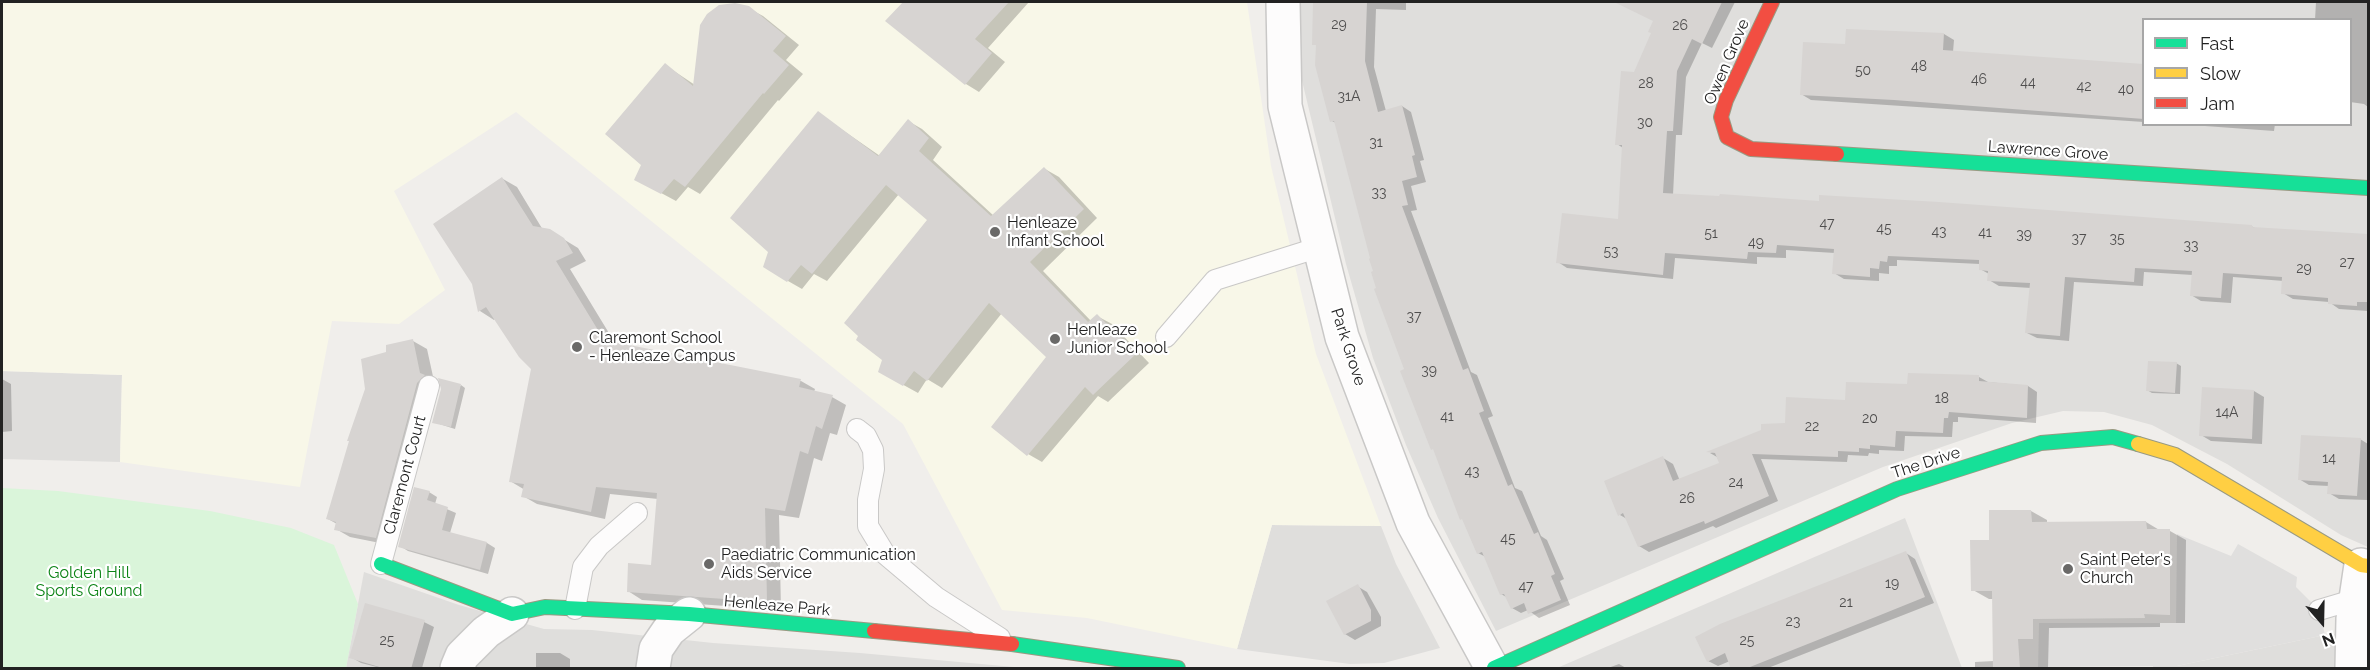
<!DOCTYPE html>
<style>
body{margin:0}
#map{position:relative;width:2370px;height:670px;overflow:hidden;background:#f0eeeb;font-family:Raleway,sans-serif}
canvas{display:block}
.frame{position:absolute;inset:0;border:3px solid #222;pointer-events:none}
.legend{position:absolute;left:2142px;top:18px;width:210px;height:108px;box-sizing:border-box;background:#fff;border:2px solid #a7a7a7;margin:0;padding:8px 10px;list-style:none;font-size:18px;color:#222}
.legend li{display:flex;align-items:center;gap:12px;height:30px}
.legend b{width:30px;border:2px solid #a7a7a7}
.north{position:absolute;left:2292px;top:592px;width:60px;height:60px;-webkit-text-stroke:4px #fff;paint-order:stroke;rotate:160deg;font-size:16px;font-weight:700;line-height:24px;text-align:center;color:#222}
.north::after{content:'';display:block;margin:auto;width:21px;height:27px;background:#222;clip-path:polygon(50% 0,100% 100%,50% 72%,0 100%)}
</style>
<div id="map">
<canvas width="2370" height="670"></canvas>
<div class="frame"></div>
<ul class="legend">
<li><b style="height:8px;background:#16e098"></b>Fast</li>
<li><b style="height:8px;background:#ffcf43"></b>Slow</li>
<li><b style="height:8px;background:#f24e42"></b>Jam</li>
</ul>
<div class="north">N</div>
</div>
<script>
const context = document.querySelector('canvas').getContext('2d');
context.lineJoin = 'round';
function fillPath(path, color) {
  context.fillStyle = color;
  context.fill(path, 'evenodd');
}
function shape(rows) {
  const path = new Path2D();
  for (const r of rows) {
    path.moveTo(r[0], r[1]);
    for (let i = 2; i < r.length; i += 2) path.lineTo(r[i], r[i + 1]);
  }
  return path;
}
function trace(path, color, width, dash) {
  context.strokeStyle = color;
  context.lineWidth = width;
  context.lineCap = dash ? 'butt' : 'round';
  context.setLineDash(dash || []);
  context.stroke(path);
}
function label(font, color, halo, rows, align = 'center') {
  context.font = font + ' Raleway,sans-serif';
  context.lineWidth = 4.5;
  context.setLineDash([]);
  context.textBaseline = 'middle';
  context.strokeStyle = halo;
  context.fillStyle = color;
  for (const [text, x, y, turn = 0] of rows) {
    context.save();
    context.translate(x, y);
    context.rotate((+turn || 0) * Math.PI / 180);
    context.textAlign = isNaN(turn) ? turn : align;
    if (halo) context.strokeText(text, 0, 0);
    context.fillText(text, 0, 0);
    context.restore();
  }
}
fillPath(shape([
 [1294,2,2368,2,2368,547,2341,535,2227,464,2152,425,2104,412,2063,411,2012,423,1883,467,1496,631,1438,518,1406,445,1373,358,1346,264,1293,43],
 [2144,20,2350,20,2350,124,2144,124],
 [2,371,122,375,120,462,2,459],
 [1905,518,1962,668,1557,668],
 [1272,525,1381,526,1396,564,1440,648,1384,663,1350,664,1237,649],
 [364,572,459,605,544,629,592,630,713,643,860,653,1025,668,346,668],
 [2368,633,2368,668,2153,668,2153,666,2177,666,2325,635]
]), '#dfdedc');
fillPath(shape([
 [2,2,1247,2,1271,166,1316,354,1381,526,1272,525,1237,649,1087,618,1002,610,903,424,516,112,394,191,445,290,399,324,332,321,300,487,120,462,122,375,2,371]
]), '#f8f7e8');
fillPath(shape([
 [2,488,58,491,210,511,291,528,334,545,358,604,346,668,2,668]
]), '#daf5da');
fillPath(shape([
 [2177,534,2231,556,2238,544,2297,577,2296,587,2319,610,2325,635,2177,666,2038,667,2039,623,2176,623]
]), '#e0dfde');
fillPath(shape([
 [905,2,1029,2,988,48,1005,62,979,92,966,84,888,21],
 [1315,2,1406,2,1406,10,1376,9,1374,67,1386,111,1402,106,1411,112,1424,160,1420,161,1426,182,1411,186,1417,210,1411,211,1471,372,1477,375,1493,416,1488,418,1515,488,1522,491,1541,536,1547,540,1564,579,1560,581,1570,605,1539,618,1528,610,1521,613,1512,608,1508,598,1501,594,1486,557,1478,553,1405,370,1375,272,1336,123,1332,121,1318,46,1314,44],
 [1645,2,1735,2,1712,48,1702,43,1686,77,1682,135,1676,135,1673,195,2251,226,2257,229,2368,236,2368,311,2339,309,2329,302,2293,299,2283,293,2284,281,2233,277,2231,303,2201,301,2191,295,2193,275,2144,272,2143,286,2074,282,2069,341,2037,338,2027,333,2031,288,1999,286,1989,280,1989,274,1980,269,1980,264,1897,260,1897,266,1889,266,1889,274,1879,273,1879,281,1844,279,1834,273,1835,253,1786,250,1786,258,1757,257,1757,264,1675,258,1673,279,1567,268,1558,262,1619,221,1623,148,1617,144,1635,73,1653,33,1655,21,1640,13],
 [2316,2,2368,2,2368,107,2364,104,2350,102,2350,20,2315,20],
 [748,8,763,16,799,45,786,60,803,74,779,101,778,100,700,194,688,187,676,201,650,187,642,164,665,65,695,85],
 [1944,34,1954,40,1953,52,2144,66,2144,122,1811,100,1801,94,1847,46],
 [818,113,880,156,908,121,922,129,942,147,933,160,994,216,1045,169,1059,177,1097,218,1043,271,1091,321,1097,316,1112,324,1149,363,1108,402,1098,396,1042,462,1028,454,1048,357,1002,313,942,388,927,379,918,393,880,372,929,220,899,194,827,281,814,274,802,289,788,281],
 [2177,124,2275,124,2274,131],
 [503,179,517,187,543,230,550,231,578,248,586,261,570,269,615,343,801,381,815,389,814,392,832,397,846,405,837,435,830,433,822,461,814,458,799,518,779,515,781,610,642,600,628,591,652,567,658,499,610,494,605,519,537,504,523,496,525,490,510,481,532,368,496,318,494,320,480,311,473,283],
 [413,341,427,349,434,381,390,545,350,537,336,529,337,524,328,519,388,354],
 [2176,363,2181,366,2180,394,2152,393,2147,390],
 [1979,377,1988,382,2028,386,2037,392,2036,423,1958,417,1958,422,1953,422,1952,437,1905,436,1904,451,1879,450,1879,454,1869,453,1868,456,1848,455,1847,462,1761,459,1778,501,1716,528,1713,526,1649,552,1639,546,1627,519,1620,515,1663,458,1673,464,1680,481,1721,464,1717,457,1710,453,1847,401,1908,386],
 [2,379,11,384,12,431,2,432],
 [461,385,465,388,455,429,433,422],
 [2254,391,2264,397,2262,444,2211,441,2201,435],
 [2360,439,2368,444,2367,500,2339,499,2329,493,2329,486,2309,485,2299,479],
 [429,492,437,497,435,504,456,513,450,533,487,543,495,548,488,574,408,551,400,546],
 [2031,511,2047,520,2047,524,2146,522,2161,531,2170,531,2186,540,2185,623,2160,623,2160,627,2049,628,2048,668,1975,668,1975,662,1994,661,1994,599,1989,599,1973,590,1990,542],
 [1906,553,1915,559,1934,603,1768,668,1733,668,1730,661,1718,666,1708,661],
 [1357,586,1367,592,1381,617,1381,626,1355,640,1345,634],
 [424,622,434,627,422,668,381,668,361,663,351,657],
 [536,653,560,653,570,659,570,668,536,668],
 [1619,664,1626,668,1608,668]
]), '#0003');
fillPath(shape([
 [903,2,1009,2,975,39,992,53,965,85,885,21],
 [1313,2,1367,2,1365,61,1378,112,1402,105,1415,155,1412,156,1417,177,1402,181,1408,205,1402,206,1463,370,1468,368,1484,411,1479,413,1508,486,1512,484,1534,534,1538,532,1555,574,1551,576,1561,600,1528,614,1524,603,1511,609,1504,594,1500,595,1482,552,1477,554,1462,519,1460,520,1433,449,1431,450,1400,371,1404,369,1374,289,1376,288,1371,272,1373,271,1369,259,1370,258,1334,121,1330,122,1315,65,1316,45,1312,45],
 [1614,2,1722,2,1702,44,1692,39,1677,71,1673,131,1667,131,1663,193,1719,196,1720,194,1819,201,1819,195,1939,202,2252,225,2252,227,2368,234,2368,302,2357,302,2357,306,2328,304,2328,298,2281,294,2282,277,2223,273,2221,298,2190,296,2192,271,2135,268,2134,282,2065,277,2060,336,2025,333,2030,283,1987,281,1988,271,1979,270,1979,260,1888,256,1887,262,1880,261,1879,269,1870,268,1870,277,1832,274,1834,249,1777,245,1776,253,1748,252,1747,259,1665,253,1663,275,1556,263,1562,213,1618,219,1622,145,1615,145,1621,71,1634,72,1651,33,1648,32,1653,21],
 [735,3,749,6,786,36,773,51,789,65,764,94,763,93,685,187,674,179,661,194,634,180,641,165,605,134,665,63,693,86,700,25,707,14,719,5],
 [1846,29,1944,33,1943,50,2144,64,2144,119,1894,100,1800,95,1803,42,1845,44],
 [818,111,878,156,908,119,929,138,919,151,991,216,1044,167,1084,209,1030,262,1088,322,1097,314,1136,354,1093,395,1085,387,1027,456,991,427,1046,357,989,303,927,381,914,371,903,386,878,372,882,360,856,340,858,336,844,323,927,220,886,185,812,274,801,265,787,282,763,267,768,252,730,218],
 [502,177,533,226,550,229,564,238,573,253,556,261,604,340,801,379,799,387,833,395,822,429,816,426,808,454,800,451,785,511,765,508,767,602,627,592,628,563,651,565,657,493,596,487,591,512,521,497,524,484,509,482,531,369,519,357,486,307,478,312,472,284,433,224],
 [413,339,420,373,425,375,417,383,376,538,334,530,336,522,326,519,349,441,347,441,365,389,361,359,386,352,386,345],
 [2148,361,2177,362,2175,393,2146,391],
 [1908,373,1979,375,1979,381,2028,385,2027,418,1949,412,1948,418,1944,418,1943,433,1896,431,1895,447,1870,445,1870,449,1859,448,1859,452,1838,451,1838,457,1752,454,1769,496,1705,524,1704,521,1638,547,1623,513,1618,516,1604,481,1663,456,1673,481,1719,463,1715,453,1706,452,1761,430,1761,424,1785,423,1786,397,1845,400,1846,382,1907,384],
 [438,378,461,384,451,427,432,423,441,389],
 [2202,387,2254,390,2252,439,2199,436],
 [2301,435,2361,438,2357,496,2327,494,2328,482,2298,480],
 [414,487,430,491,427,500,448,507,442,530,487,542,480,570,398,547],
 [1989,510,2031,510,2032,522,2146,521,2147,529,2170,529,2170,615,2144,614,2145,618,2033,619,2033,639,2018,639,2020,669,1993,669,1992,591,1971,591,1970,540,1989,540],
 [1906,551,1925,597,1878,616,1745,669,1731,669,1725,653,1707,662,1695,637,1720,624],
 [1358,584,1371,610,1371,621,1344,635,1326,601],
 [365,603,425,620,411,669,386,669,349,658]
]), '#d7d4d2');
const lane = shape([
 [1166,337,1215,280,1320,247],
 [857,429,866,436,873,450,874,469,868,500,868,526,885,554,936,597,1000,638],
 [381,564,429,386],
 [575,609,583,567,599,546,637,513],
 [2319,610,2356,599]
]);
const street = shape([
 [1283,2,1285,106,1342,337,1413,523,1492,668],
 [457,668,462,656,486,632,512,614],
 [653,668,656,649,669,630,689,614],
 [2352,668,2353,619,2361,565]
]);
const fast = shape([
 [1837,154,2368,188],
 [381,564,512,614,545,607,689,614,874,631],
 [1012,644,1178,668],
 [1494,668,1897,489,2041,443,2113,437,2138,444]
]);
const slow = shape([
 [2138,444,2175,455,2361,565,2368,566]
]);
const jam = shape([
 [1772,2,1726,100,1721,117,1727,137,1751,149,1837,154],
 [874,631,1012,644]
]);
trace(lane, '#c9c8c7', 22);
trace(street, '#c9c8c7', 36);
trace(fast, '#999a82', 16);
trace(slow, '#999a82', 16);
trace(jam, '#999a82', 16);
trace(lane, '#fdfcfc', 20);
trace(street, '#fdfcfc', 33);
trace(fast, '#16e098', 14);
trace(slow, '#ffcf43', 14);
trace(jam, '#f24e42', 14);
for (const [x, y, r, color] of [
 [995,232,6,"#6a6968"],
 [1055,339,6,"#6a6968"],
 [577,347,6,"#6a6968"],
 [709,564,6,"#6a6968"],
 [2068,569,6,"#6a6968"]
]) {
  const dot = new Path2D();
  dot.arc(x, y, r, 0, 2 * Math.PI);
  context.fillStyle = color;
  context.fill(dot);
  trace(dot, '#fff', 2);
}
label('14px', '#4f4e4e', null, [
 ["29",1339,25],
 ["26",1680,26],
 ["48",1919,67],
 ["50",1863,71],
 ["46",1979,80],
 ["44",2028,83],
 ["28",1646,84],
 ["42",2084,87],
 ["40",2126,90],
 ["31A",1349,97],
 ["30",1645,123],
 ["31",1376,143],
 ["33",1379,193],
 ["47",1827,224],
 ["45",1884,229],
 ["43",1939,232],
 ["41",1985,233],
 ["51",1711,234],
 ["39",2024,235],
 ["37",2079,239],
 ["35",2117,239],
 ["49",1756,243],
 ["33",2191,246],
 ["53",1611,252],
 ["27",2347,263],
 ["29",2304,269],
 ["37",1414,317],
 ["39",1429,371],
 ["18",1942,399],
 ["14A",2227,413],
 ["41",1447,417],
 ["20",1870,419],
 ["22",1812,427],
 ["14",2329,459],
 ["43",1472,472],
 ["24",1736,483],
 ["26",1687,499],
 ["45",1508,539],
 ["19",1892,584],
 ["47",1526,587],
 ["21",1846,603],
 ["23",1793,622],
 ["25",387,641],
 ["25",1747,641]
]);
label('16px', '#222', '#fff', [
 ["Owen Grove",1727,62,-67],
 ["Lawrence Grove",2048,151,4],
 ["Park Grove",1348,347,72],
 ["The Drive",1926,463,-18],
 ["Claremont Court",405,475,-75],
 ["Henleaze Park",777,606,5]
]);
label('16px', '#222', '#fff', [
 ["Henleaze",1007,223],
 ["Infant School",1007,241],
 ["Henleaze",1067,330],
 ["Junior School",1067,348],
 ["Claremont School",589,338],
 ["- Henleaze Campus",589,356],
 ["Paediatric Communication",721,555],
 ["Aids Service",721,573],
 ["Saint Peter's",2080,560],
 ["Church",2080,578]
], 'left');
label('16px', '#0c8416', '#fff', [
 ["Golden Hill",89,573],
 ["Sports Ground",89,591]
]);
</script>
